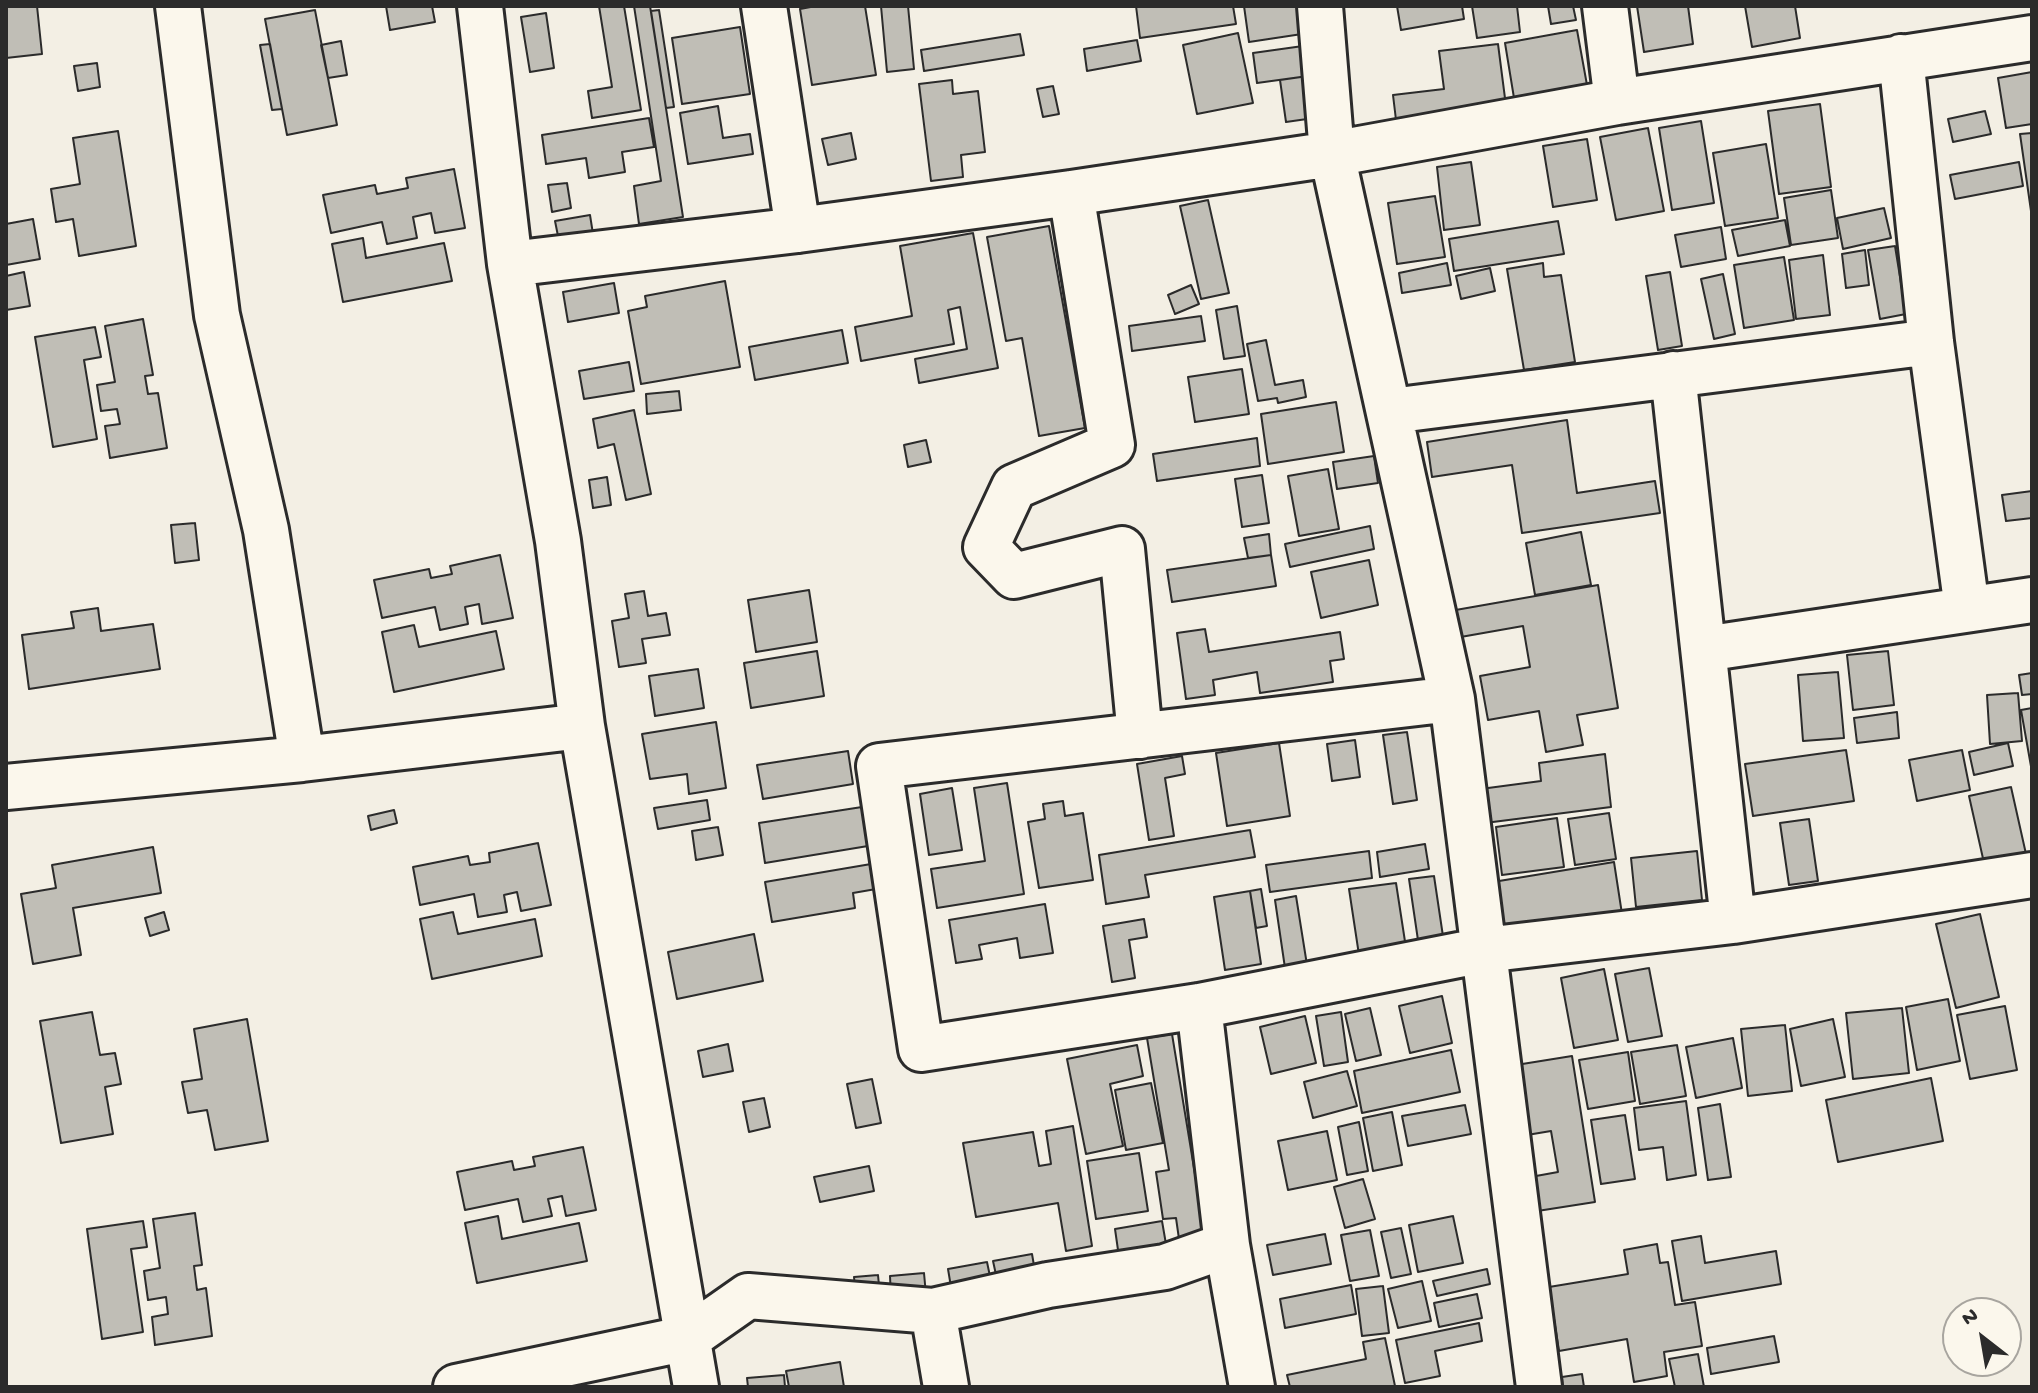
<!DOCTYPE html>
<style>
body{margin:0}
#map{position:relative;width:2038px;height:1393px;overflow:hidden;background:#f3efe4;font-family:"Gochi Hand",sans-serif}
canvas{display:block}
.frame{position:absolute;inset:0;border:8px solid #2b2b2b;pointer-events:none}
.north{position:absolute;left:1942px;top:1297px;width:80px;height:80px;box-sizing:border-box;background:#fbf7ec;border:2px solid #a8a59f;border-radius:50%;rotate:329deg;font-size:22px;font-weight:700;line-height:32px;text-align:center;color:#2b2b2b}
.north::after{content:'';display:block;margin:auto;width:28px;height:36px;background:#2b2b2b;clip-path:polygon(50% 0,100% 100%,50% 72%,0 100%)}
</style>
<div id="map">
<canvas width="2038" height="1393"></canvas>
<div class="frame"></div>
<div class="north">N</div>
</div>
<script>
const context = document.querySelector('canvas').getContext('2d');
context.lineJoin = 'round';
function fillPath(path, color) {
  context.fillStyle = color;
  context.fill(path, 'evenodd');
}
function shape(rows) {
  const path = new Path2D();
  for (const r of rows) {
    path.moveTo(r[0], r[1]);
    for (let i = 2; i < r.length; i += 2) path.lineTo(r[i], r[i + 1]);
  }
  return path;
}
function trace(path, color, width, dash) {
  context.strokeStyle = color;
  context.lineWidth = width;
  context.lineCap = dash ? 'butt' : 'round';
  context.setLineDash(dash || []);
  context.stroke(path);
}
const building = shape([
 [6,6,37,6,42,54,6,58,6,6],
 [386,6,432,6,435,22,390,30,386,6],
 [599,6,624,6,641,110,592,118,588,91,612,87,599,6],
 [634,6,650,6,683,217,639,224,634,186,661,181,634,6],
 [816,6,865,6,876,75,812,85,800,9,816,6],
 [881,6,908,6,914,69,887,72,881,6],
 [1136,6,1233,6,1236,24,1140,38,1136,6],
 [1244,6,1298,6,1302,34,1249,42,1244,6],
 [1397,6,1462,6,1464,19,1401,30,1397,6],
 [1472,6,1517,6,1520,32,1477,38,1472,6],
 [1548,6,1573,6,1576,20,1551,24,1548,6],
 [1637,6,1688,6,1693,44,1644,52,1637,6],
 [1745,6,1795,6,1800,38,1752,47,1745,6],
 [315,10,337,125,287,135,265,19,315,10],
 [659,10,674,107,666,108,651,11,659,10],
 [546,13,554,68,530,72,521,17,546,13],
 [740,27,750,94,682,104,672,38,740,27],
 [1577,30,1587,85,1514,98,1505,43,1577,30],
 [1238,33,1253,103,1197,114,1183,45,1238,33],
 [1020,34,1024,55,924,71,921,50,1020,34],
 [1137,40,1141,61,1087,71,1084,49,1137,40],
 [341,41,347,75,328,78,321,45,341,41],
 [270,44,282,109,272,110,260,45,270,44],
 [1498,44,1506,106,1396,120,1393,95,1444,89,1439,51,1498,44],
 [1303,46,1308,76,1257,83,1253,53,1303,46],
 [97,63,100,87,78,91,74,66,97,63],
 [2032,72,2032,124,2006,128,1998,78,2032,72],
 [1308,76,1314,118,1286,122,1280,80,1308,76],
 [952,80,953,94,978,91,985,152,961,155,963,177,931,181,919,84,952,80],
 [1053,86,1059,114,1043,117,1037,89,1053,86],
 [1820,104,1831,187,1779,194,1768,111,1820,104],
 [718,106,723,138,750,134,753,154,688,164,680,113,718,106],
 [1985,111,1991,134,1953,142,1948,119,1985,111],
 [649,118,654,147,622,152,625,172,589,178,586,158,546,164,542,135,649,118],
 [1701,121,1714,203,1672,210,1659,128,1701,121],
 [1648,128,1664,211,1616,220,1600,137,1648,128],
 [118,131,136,246,79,256,73,219,56,222,51,189,80,184,73,138,118,131],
 [851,133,856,159,828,165,822,139,851,133],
 [2032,133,2032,218,2020,134,2032,133],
 [1587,139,1597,200,1553,207,1543,146,1587,139],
 [1766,144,1778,218,1725,226,1713,153,1766,144],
 [1471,162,1480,225,1444,230,1437,167,1471,162],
 [2019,162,2023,186,1955,199,1950,175,2019,162],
 [454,169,465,228,435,233,431,213,413,217,417,238,387,244,382,222,331,233,323,195,375,185,377,194,408,188,406,178,454,169],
 [567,183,571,208,552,212,548,185,567,183],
 [1831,190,1838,238,1791,245,1784,198,1831,190],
 [1435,196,1445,257,1397,264,1388,203,1435,196],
 [1208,200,1229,293,1201,299,1180,206,1208,200],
 [1884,208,1891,238,1843,249,1837,218,1884,208],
 [590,215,593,234,559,241,555,221,590,215],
 [33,219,40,259,6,265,6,224,33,219],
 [1785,220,1790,246,1738,256,1732,230,1785,220],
 [1558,221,1564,254,1454,271,1449,239,1558,221],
 [1049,226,1085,428,1039,436,1022,338,1006,341,987,237,1049,226],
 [1721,227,1726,259,1681,267,1675,235,1721,227],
 [973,233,998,368,919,383,915,359,967,349,960,307,948,310,954,344,861,361,855,327,912,316,900,246,973,233],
 [363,238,366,258,444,243,452,281,343,302,332,244,363,238],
 [1895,246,1906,314,1880,319,1868,250,1895,246],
 [1865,250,1869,285,1846,288,1842,254,1865,250],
 [1823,255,1830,315,1796,319,1789,260,1823,255],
 [1784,257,1794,320,1744,328,1734,265,1784,257],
 [1447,263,1451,285,1402,293,1399,273,1447,263],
 [1543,263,1544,277,1561,275,1575,362,1524,370,1507,269,1543,263],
 [1490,268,1495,291,1461,299,1456,276,1490,268],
 [24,272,30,306,6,310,6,276,24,272],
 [1670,272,1682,346,1658,350,1646,276,1670,272],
 [1723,274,1735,334,1714,339,1701,279,1723,274],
 [725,281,740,367,641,384,628,311,647,307,645,296,725,281],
 [614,283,619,313,568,322,563,292,614,283],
 [1191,285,1199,304,1175,314,1168,295,1191,285],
 [1237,306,1245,356,1224,359,1216,310,1237,306],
 [1201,316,1205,341,1132,351,1129,326,1201,316],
 [143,319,153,375,145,376,148,394,158,393,167,448,110,458,105,426,120,424,117,409,101,411,97,385,115,382,105,326,143,319],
 [95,327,101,357,84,360,97,439,53,447,35,337,95,327],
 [842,330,848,363,755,380,749,347,842,330],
 [1266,340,1275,385,1303,380,1306,397,1278,403,1277,398,1258,401,1247,344,1266,340],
 [629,362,634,391,584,399,579,371,629,362],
 [1242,369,1249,414,1195,422,1188,377,1242,369],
 [679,391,681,410,647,414,646,394,679,391],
 [1336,402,1344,452,1268,464,1261,414,1336,402],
 [634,410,651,494,626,500,614,444,598,448,593,419,634,410],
 [1567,420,1577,493,1655,481,1660,513,1522,533,1512,465,1432,477,1427,442,1567,420],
 [1257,438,1260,466,1157,481,1153,454,1257,438],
 [926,440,931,462,908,467,904,445,926,440],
 [1374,456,1378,483,1337,489,1333,462,1374,456],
 [1328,469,1339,529,1299,536,1288,476,1328,469],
 [1262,475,1269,523,1242,527,1235,479,1262,475],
 [607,477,611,505,593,508,589,480,607,477],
 [2032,491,2032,518,2006,521,2002,495,2032,491],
 [195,523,199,560,175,563,171,525,195,523],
 [1370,526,1374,549,1290,567,1285,544,1370,526],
 [1581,532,1591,585,1535,595,1526,543,1581,532],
 [1269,534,1271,555,1248,558,1244,538,1269,534],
 [500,555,513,618,482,624,479,604,465,607,468,624,440,630,435,607,382,618,374,580,429,569,431,578,452,574,450,566,500,555],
 [1271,555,1276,586,1172,602,1167,570,1271,555],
 [1369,560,1378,605,1321,618,1311,572,1369,560],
 [1598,585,1618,708,1577,715,1583,745,1546,752,1539,711,1488,720,1480,676,1530,667,1523,626,1455,638,1450,611,1598,585],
 [809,590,817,642,756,652,748,600,809,590],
 [644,591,648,616,666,613,670,635,642,639,646,663,619,667,612,621,629,618,625,594,644,591],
 [98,608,101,631,153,624,160,669,29,689,22,635,74,628,71,612,98,608],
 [414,625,419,647,496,631,504,669,394,692,382,632,414,625],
 [1205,629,1209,652,1340,632,1344,659,1330,661,1333,682,1260,693,1257,672,1213,680,1215,695,1186,699,1177,633,1205,629],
 [817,651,824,696,751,708,744,663,817,651],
 [1888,651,1894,705,1853,710,1847,655,1888,651],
 [698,669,704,708,655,716,649,676,698,669],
 [1838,672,1844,738,1803,741,1798,675,1838,672],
 [2032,673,2032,694,2022,695,2019,675,2032,673],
 [2018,693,2022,741,1990,744,1987,695,2018,693],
 [2032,708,2032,772,2021,710,2032,708],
 [1897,712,1899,738,1857,743,1854,718,1897,712],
 [716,722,726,788,689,794,687,774,650,779,642,734,716,722],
 [1407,732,1417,800,1393,804,1383,735,1407,732],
 [1355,740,1360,777,1332,781,1327,744,1355,740],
 [1279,743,1290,816,1227,826,1216,753,1279,743],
 [2008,743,2013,766,1974,775,1969,752,2008,743],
 [1846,750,1854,801,1753,816,1745,764,1846,750],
 [1962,750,1970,790,1917,801,1909,760,1962,750],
 [848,751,853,784,763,799,757,765,848,751],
 [1605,754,1611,807,1477,824,1473,790,1541,781,1539,763,1605,754],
 [1182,756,1185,774,1165,778,1174,836,1149,840,1137,764,1182,756],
 [1007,783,1024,894,937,908,931,869,985,861,974,788,1007,783],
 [2011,787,2026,854,1984,863,1969,796,2011,787],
 [952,788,962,850,929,855,920,794,952,788],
 [707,800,710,820,658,829,654,808,707,800],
 [1063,801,1065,816,1083,813,1093,880,1039,888,1028,822,1045,819,1043,804,1063,801],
 [862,807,868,846,765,863,759,823,862,807],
 [394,810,397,823,371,830,368,816,394,810],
 [1609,813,1616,859,1575,865,1568,819,1609,813],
 [1557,818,1564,867,1502,875,1496,827,1557,818],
 [1809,819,1818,881,1789,885,1780,823,1809,819],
 [718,827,723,855,696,860,692,831,718,827],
 [1250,830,1255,857,1145,875,1149,897,1106,904,1099,855,1250,830],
 [538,843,551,905,521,911,517,892,504,895,507,912,478,917,474,894,420,905,413,867,468,856,470,865,490,862,489,853,538,843],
 [1425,844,1429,869,1380,877,1377,852,1425,844],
 [153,847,161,893,73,908,81,955,33,964,21,894,56,888,52,865,153,847],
 [1369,851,1372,878,1270,892,1266,865,1369,851],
 [1697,851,1702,900,1636,907,1631,858,1697,851],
 [1614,862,1622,914,1495,934,1487,883,1614,862],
 [871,864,876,889,853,893,855,908,772,922,765,882,871,864],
 [1434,876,1444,943,1419,947,1409,879,1434,876],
 [1396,883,1406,948,1359,955,1349,889,1396,883],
 [1261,889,1267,926,1256,928,1250,891,1261,889],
 [1250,891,1261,964,1225,970,1214,897,1250,891],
 [1296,896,1307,965,1285,968,1275,900,1296,896],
 [1045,904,1053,953,1020,958,1017,938,979,945,982,959,956,963,949,920,1045,904],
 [164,912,169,930,150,936,145,918,164,912],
 [453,912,458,934,535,919,542,956,432,979,420,919,453,912],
 [1980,914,1999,997,1956,1008,1936,924,1980,914],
 [1144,919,1147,937,1129,940,1135,978,1112,982,1103,926,1144,919],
 [754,934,763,981,677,999,668,952,754,934],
 [1649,968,1662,1036,1628,1042,1615,974,1649,968],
 [1604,969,1618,1040,1574,1048,1561,978,1604,969],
 [1442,996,1452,1043,1410,1053,1399,1006,1442,996],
 [1948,999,1960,1061,1917,1070,1906,1007,1948,999],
 [2005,1006,2017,1070,1970,1079,1957,1015,2005,1006],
 [1370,1008,1381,1055,1356,1061,1345,1014,1370,1008],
 [1902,1008,1909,1073,1853,1079,1846,1013,1902,1008],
 [92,1012,100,1055,115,1053,121,1084,105,1087,113,1134,61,1143,40,1021,92,1012],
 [1341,1012,1348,1062,1324,1066,1316,1016,1341,1012],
 [1305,1016,1316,1063,1271,1074,1260,1027,1305,1016],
 [247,1019,268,1141,215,1150,207,1110,188,1113,182,1082,202,1079,194,1029,247,1019],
 [1833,1019,1845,1077,1801,1086,1790,1029,1833,1019],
 [1785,1025,1792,1091,1748,1096,1741,1029,1785,1025],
 [1172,1034,1205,1235,1179,1239,1176,1218,1163,1219,1156,1172,1169,1170,1147,1038,1172,1034],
 [1733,1038,1742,1088,1696,1098,1686,1047,1733,1038],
 [728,1044,733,1071,703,1077,698,1051,728,1044],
 [1137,1045,1143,1076,1110,1084,1123,1146,1086,1154,1067,1059,1137,1045],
 [1677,1045,1686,1096,1640,1104,1631,1052,1677,1045],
 [1451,1050,1460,1092,1362,1113,1354,1071,1451,1050],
 [1628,1052,1635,1101,1588,1109,1579,1060,1628,1052],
 [1572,1056,1595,1202,1531,1212,1525,1178,1558,1172,1551,1131,1527,1135,1516,1065,1572,1056],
 [1347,1071,1357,1106,1313,1118,1304,1082,1347,1071],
 [1931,1078,1943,1141,1838,1162,1826,1100,1931,1078],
 [872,1079,881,1123,856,1128,847,1084,872,1079],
 [1151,1083,1163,1143,1126,1150,1115,1090,1151,1083],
 [764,1098,770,1127,749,1132,743,1102,764,1098],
 [1686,1101,1696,1175,1667,1180,1663,1147,1639,1150,1634,1108,1686,1101],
 [1720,1104,1731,1177,1708,1180,1698,1108,1720,1104],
 [1465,1105,1471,1134,1408,1146,1402,1116,1465,1105],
 [1392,1112,1402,1165,1373,1171,1363,1118,1392,1112],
 [1625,1115,1635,1179,1601,1184,1591,1120,1625,1115],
 [1359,1122,1368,1171,1347,1175,1338,1127,1359,1122],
 [1073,1126,1092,1246,1066,1251,1058,1203,976,1217,963,1143,1033,1132,1039,1166,1051,1164,1046,1131,1073,1126],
 [1327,1131,1337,1180,1288,1190,1278,1141,1327,1131],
 [583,1147,596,1210,566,1216,562,1196,548,1199,552,1216,523,1222,518,1199,465,1210,457,1172,512,1161,514,1170,535,1166,533,1157,583,1147],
 [1139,1153,1148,1211,1096,1219,1087,1161,1139,1153],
 [869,1166,874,1191,820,1202,814,1177,869,1166],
 [1363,1179,1375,1219,1345,1228,1334,1187,1363,1179],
 [195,1213,202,1265,194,1266,197,1290,206,1288,212,1336,155,1345,152,1317,168,1314,166,1297,148,1300,144,1271,160,1268,153,1219,195,1213],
 [498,1216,502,1239,579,1223,587,1261,477,1283,465,1223,498,1216],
 [1453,1216,1463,1263,1418,1272,1409,1225,1453,1216],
 [143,1221,147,1247,131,1249,143,1332,102,1339,87,1229,143,1221],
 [1162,1221,1167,1250,1119,1257,1115,1229,1162,1221],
 [1401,1228,1411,1274,1391,1278,1381,1232,1401,1228],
 [1370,1230,1379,1276,1350,1281,1341,1235,1370,1230],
 [1325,1234,1331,1264,1273,1275,1267,1245,1325,1234],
 [1701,1236,1705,1263,1776,1251,1781,1284,1682,1301,1672,1241,1701,1236],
 [1657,1244,1660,1263,1668,1262,1675,1305,1695,1302,1702,1346,1664,1352,1667,1376,1634,1382,1627,1339,1559,1351,1549,1287,1628,1274,1624,1250,1657,1244],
 [1032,1254,1036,1277,998,1284,993,1261,1032,1254],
 [987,1262,992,1286,952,1293,948,1269,987,1262],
 [1487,1269,1490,1284,1437,1296,1433,1281,1487,1269],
 [924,1273,926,1295,891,1298,890,1276,924,1273],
 [878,1275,880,1296,856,1298,854,1277,878,1275],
 [1422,1281,1431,1321,1398,1328,1388,1289,1422,1281],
 [1351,1285,1356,1314,1285,1328,1280,1299,1351,1285],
 [1383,1286,1389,1333,1362,1336,1356,1289,1383,1286],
 [1477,1294,1482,1318,1439,1327,1434,1303,1477,1294],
 [1479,1323,1482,1341,1435,1351,1440,1376,1405,1383,1396,1340,1479,1323],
 [1774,1336,1779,1362,1711,1374,1707,1348,1774,1336],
 [1385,1338,1395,1386,1290,1387,1287,1375,1366,1359,1363,1342,1385,1338],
 [1698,1354,1704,1387,1675,1387,1669,1359,1698,1354],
 [840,1362,844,1387,789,1387,786,1371,840,1362],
 [1582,1374,1584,1387,1563,1387,1562,1377,1582,1374],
 [784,1375,785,1387,748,1387,747,1378,784,1375]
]);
fillPath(building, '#c0beb6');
trace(building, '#2b2b2b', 2);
const minor = shape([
 [178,6,217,315,266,530,302,759],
 [480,6,510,264,558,541,582,726,696,1387],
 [764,6,798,230],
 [1320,6,1332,154,1452,699,1539,1387],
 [1605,6,1617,102],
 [1901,57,1931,342,1967,609],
 [1071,193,1112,445,1014,487,986,547,1014,576,1122,549,1140,736],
 [510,264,798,230,1071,193,1332,154,1617,102,2032,38],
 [1673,374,1733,921],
 [1391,411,1931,342],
 [1704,649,2032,600],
 [1452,699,879,766,921,1049,1199,1006,1484,950,1733,921,2032,875],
 [6,787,302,759,582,726],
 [1199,1006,1227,1245,1252,1387],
 [933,1311,946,1387],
 [456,1387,688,1338,748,1296,933,1311,1048,1285,1165,1267,1227,1245]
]);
trace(minor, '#2b2b2b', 50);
trace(minor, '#fbf7ec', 44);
</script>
